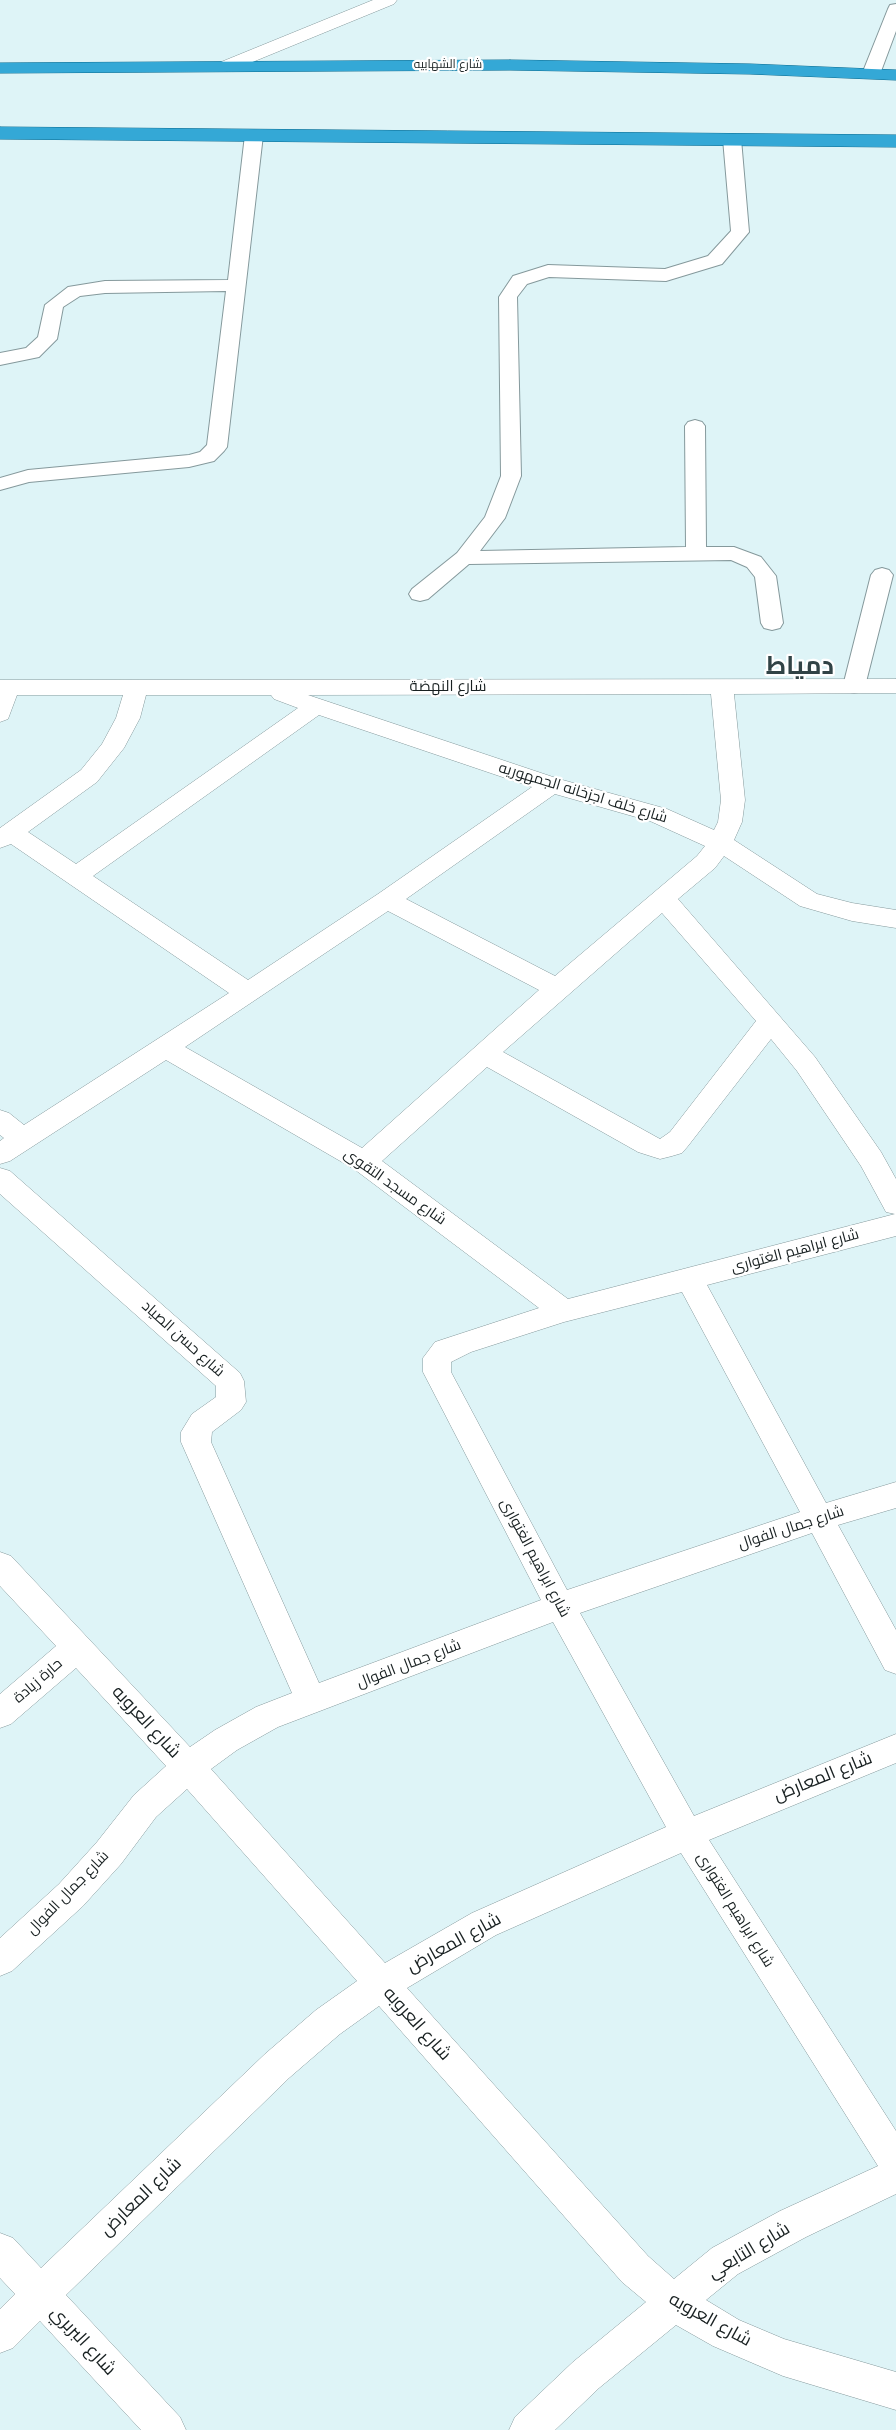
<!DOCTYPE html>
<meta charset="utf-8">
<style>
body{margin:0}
canvas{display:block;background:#def4f7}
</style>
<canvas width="896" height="2430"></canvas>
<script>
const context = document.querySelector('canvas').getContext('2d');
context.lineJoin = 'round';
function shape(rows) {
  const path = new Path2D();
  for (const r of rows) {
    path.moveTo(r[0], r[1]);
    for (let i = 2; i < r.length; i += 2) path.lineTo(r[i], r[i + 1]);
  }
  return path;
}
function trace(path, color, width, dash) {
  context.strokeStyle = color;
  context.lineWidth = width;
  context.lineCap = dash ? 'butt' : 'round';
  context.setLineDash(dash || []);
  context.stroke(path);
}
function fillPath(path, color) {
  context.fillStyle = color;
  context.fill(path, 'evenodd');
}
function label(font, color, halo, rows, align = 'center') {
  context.font = font + ' "Open Sans",Cairo,sans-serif';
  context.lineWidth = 4.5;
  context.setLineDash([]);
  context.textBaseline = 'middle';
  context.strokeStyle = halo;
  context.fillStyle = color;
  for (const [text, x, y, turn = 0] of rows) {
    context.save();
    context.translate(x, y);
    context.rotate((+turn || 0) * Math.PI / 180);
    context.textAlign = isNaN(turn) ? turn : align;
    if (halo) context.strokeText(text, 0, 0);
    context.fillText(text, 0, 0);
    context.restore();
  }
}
const service = shape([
 [896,4,896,31,880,74,877,78,865,78,862,74,888,9,890,5,896,4],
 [254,130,260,131,263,135,227,447,224,451,214,461,189,467,29,482,0,490,0,478,28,470,189,455,200,452,207,445,226,291,105,293,80,296,63,307,57,339,39,357,0,365,0,353,26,348,38,337,45,305,68,287,105,281,228,280,245,135,248,131,254,130],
 [732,134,738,135,741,139,749,232,722,264,666,281,549,277,527,284,517,297,521,476,505,518,480,551,686,547,685,426,688,422,695,420,702,422,705,426,706,547,734,547,761,557,776,576,783,623,780,628,772,630,764,628,761,623,755,577,747,567,731,560,469,564,428,599,420,601,412,599,409,594,412,589,457,553,485,517,501,476,499,297,513,276,548,265,665,269,708,256,731,231,723,139,726,135,732,134],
 [882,568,889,570,893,575,865,686,862,691,854,693,846,691,843,686,871,575,875,570,882,568]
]);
const minor = shape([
 [373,0,397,0,394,4,233,70,227,71,221,70,218,66,221,62,373,0],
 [896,679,896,693,734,694,745,800,742,822,734,840,817,894,852,903,896,910,896,928,852,921,800,906,724,856,715,868,678,899,815,1057,881,1152,896,1179,896,1236,707,1285,826,1503,896,1482,896,1508,838,1525,896,1630,896,1674,885,1670,812,1533,580,1613,694,1816,896,1734,896,1763,709,1840,896,2131,896,2194,806,2237,738,2274,706,2300,739,2320,784,2339,896,2372,896,2410,783,2376,713,2346,676,2325,599,2388,555,2430,509,2430,515,2417,573,2362,646,2302,622,2282,379,2006,340,2034,289,2078,66,2295,180,2417,186,2430,141,2430,40,2321,13,2348,0,2353,0,2309,15,2294,0,2278,0,2233,13,2238,41,2268,265,2054,316,2010,357,1981,187,1789,156,1817,121,1864,83,1906,12,1971,0,1976,0,1938,59,1884,97,1842,134,1795,166,1766,76,1668,11,1724,0,1728,0,1694,56,1646,0,1586,0,1552,11,1556,190,1747,215,1730,256,1707,292,1693,181,1442,181,1432,192,1414,216,1397,216,1386,0,1194,0,1168,10,1171,240,1373,244,1381,246,1402,241,1410,212,1432,211,1442,319,1683,541,1600,423,1372,423,1358,435,1342,539,1308,354,1169,166,1060,10,1161,0,1164,0,1141,4,1138,0,1135,0,1110,9,1113,24,1125,229,993,11,844,0,848,0,828,81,770,102,744,116,718,123,695,17,695,8,719,0,722,0,680,896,679],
 [711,694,721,800,718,822,714,830,667,809,559,779,308,695,711,694],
 [146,695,271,695,274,699,298,708,76,864,28,832,97,782,124,748,140,718,146,695],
 [319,715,532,787,378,894,248,980,93,876,319,715],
 [555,794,650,821,705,846,697,856,555,976,406,899,555,794],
 [388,911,539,990,362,1148,185,1047,388,911],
 [662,913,756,1021,670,1132,660,1139,503,1052,662,913],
 [771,1039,797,1071,861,1166,886,1212,895,1214,568,1299,382,1161,487,1067,638,1152,660,1159,672,1156,682,1153,688,1146,771,1039],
 [682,1292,800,1512,567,1590,451,1372,451,1362,471,1352,564,1322,682,1292],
 [553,1622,666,1827,472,1913,385,1963,211,1769,237,1750,278,1727,553,1622],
 [681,1853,878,2166,780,2211,712,2248,674,2279,648,2256,407,1988,496,1935,681,1853]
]);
const trunk = shape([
 [510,60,750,64,896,70,896,80,750,74,510,70,0,73,0,63,510,60],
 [0,127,896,135,896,147,0,139,0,127]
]);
trace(service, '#85999c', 2);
trace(minor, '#85999c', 1);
trace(trunk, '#0a6b90', 1);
fillPath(service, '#fff');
fillPath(minor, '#fff');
fillPath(trunk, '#34a8d6');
label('12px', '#182021', '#fff', [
 ["شارع الشهابيه",448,65]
]);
label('15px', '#182021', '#fff', [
 ["شارع النهضة",448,687],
 ["شارع خلف اجزخانه الجمهوريه",583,793,17],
 ["شارع مسجد التقوى",395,1187,35],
 ["شارع ابراهيم الغتوارى",795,1251,-15],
 ["شارع حسن الصياد",183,1339,42],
 ["شارع جمال الفوال",791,1528,-18],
 ["شارع ابراهيم الغتوارى",535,1558,62],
 ["شارع جمال الفوال",409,1664,-21],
 ["حارة زيادة",38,1681,-41],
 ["شارع جمال الفوال",68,1893,-46],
 ["شارع ابراهيم الغتوارى",735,1910,58]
]);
label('18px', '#182021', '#fff', [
 ["شارع العروبه",146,1722,47],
 ["شارع المعارض",823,1777,-22],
 ["شارع المعارض",454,1943,-29],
 ["شارع العروبه",417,2024,48],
 ["شارع المعارض",141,2197,-44],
 ["شارع التابعي",749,2251,-31],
 ["شارع العروبه",710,2320,29],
 ["شارع البربري",83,2341,47]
]);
label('bold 25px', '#314346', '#fff', [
 ["دمياط",800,667]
]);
</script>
